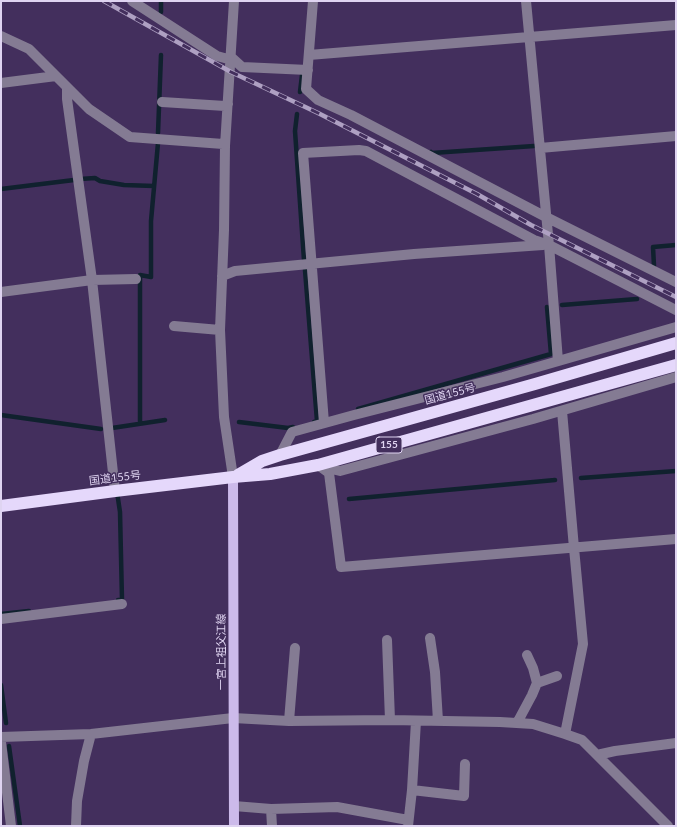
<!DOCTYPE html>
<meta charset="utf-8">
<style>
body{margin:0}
#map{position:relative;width:677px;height:827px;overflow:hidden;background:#432f5d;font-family:Lato,sans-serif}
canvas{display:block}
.frame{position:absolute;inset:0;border:2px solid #dfd4f1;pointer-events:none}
</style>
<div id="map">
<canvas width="677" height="827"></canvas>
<div class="frame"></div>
</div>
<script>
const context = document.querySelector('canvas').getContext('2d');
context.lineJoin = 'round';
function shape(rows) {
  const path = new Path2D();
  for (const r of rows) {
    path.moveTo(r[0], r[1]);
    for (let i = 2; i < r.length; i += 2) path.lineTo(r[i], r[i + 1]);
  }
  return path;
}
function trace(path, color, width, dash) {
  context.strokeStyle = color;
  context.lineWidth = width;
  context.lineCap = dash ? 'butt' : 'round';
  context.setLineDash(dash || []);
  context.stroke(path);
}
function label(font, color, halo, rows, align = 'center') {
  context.font = font + ' Lato,"Noto Sans JP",sans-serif';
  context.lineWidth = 3;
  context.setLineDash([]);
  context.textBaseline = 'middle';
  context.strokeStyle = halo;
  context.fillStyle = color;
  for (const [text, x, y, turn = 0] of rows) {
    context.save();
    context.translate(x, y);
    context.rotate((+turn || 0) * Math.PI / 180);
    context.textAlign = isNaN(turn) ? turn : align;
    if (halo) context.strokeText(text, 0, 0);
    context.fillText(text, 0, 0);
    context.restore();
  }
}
trace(shape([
 [161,12,161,1],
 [300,92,302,75],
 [297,114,295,131,304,260],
 [158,133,161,55],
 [431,152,432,153,534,146],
 [80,179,95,178,100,181,124,185,154,186],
 [1,189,74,180],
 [654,266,653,247,676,245],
 [305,270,317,421,314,422],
 [562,305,637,299],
 [358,409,551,354,547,307],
 [1,415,101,429],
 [239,422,288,428,293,427],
 [140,423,140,275,151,277,151,221,158,143],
 [112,428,165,420],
 [581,478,676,471],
 [117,492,120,512,122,600,118,600],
 [349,499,555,480],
 [1,614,29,611],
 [1,685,6,723],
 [9,746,20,826]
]), '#10212e', 4.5);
trace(shape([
 [132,1,217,56,228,59,231,57,242,67,308,70],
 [313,1,306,89,318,100,351,115,546,217,676,282],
 [526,1,549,245,558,361],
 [1,36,29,49,89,109,130,137,223,144,225,146],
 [309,55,676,25],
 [1,83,56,76],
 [67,88,67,99,92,280,115,491],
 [162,102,225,106,228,104],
 [540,148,676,136],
 [222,276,235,271,414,254,543,245],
 [1,292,92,280,136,279],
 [174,326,220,330],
 [562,411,574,548,583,644,565,734],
 [324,423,303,153,359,150,366,151,534,240,549,245,676,310],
 [280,455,292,432,354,415,503,377,676,327],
 [318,465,329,473,341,567,676,539],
 [323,467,340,471,533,419,676,377],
 [233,477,224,417,220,330,224,230,225,146,234,1],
 [1,619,122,604],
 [430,638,435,672,438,721],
 [387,640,390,720],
 [537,683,557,676],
 [289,721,295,648],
 [517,723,532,695,537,683,533,668,527,655],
 [1,737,91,734,233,718,289,721,390,720,500,722,533,724,565,734,582,740,668,826],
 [1,742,11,826],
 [597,755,615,751,676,743],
 [412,790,464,796,465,764],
 [234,806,271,809,337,807,408,820],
 [271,809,272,826],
 [76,826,77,801,84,761,91,734],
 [408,826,412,790,416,721]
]), '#847b93', 10);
trace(shape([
 [233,477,234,826]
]), '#ccbaea', 10);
trace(shape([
 [238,475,262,461,280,455,535,384,676,343],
 [1,506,115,491,233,477,270,474,318,465,676,365]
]), '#e5d8fb', 12);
const rail = shape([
 [104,1,231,72,318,113,477,194,531,225,676,297]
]);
trace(rail, '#aea0c2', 4.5);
trace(rail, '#432f5d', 3, [9]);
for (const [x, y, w] of [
 [389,445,26]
]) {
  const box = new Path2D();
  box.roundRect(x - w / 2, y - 8, w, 16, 3);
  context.fillStyle = '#432f5d';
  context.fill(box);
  trace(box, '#dfd4f1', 1);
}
label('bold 10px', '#dfd4f1', null, [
 ["155",389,445]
]);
label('11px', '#dfd4f1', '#432f5d', [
 ["国道155号",450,394,-15],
 ["国道155号",115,478,-7],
 ["一宮上祖父江線",221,652,-90]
]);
</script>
